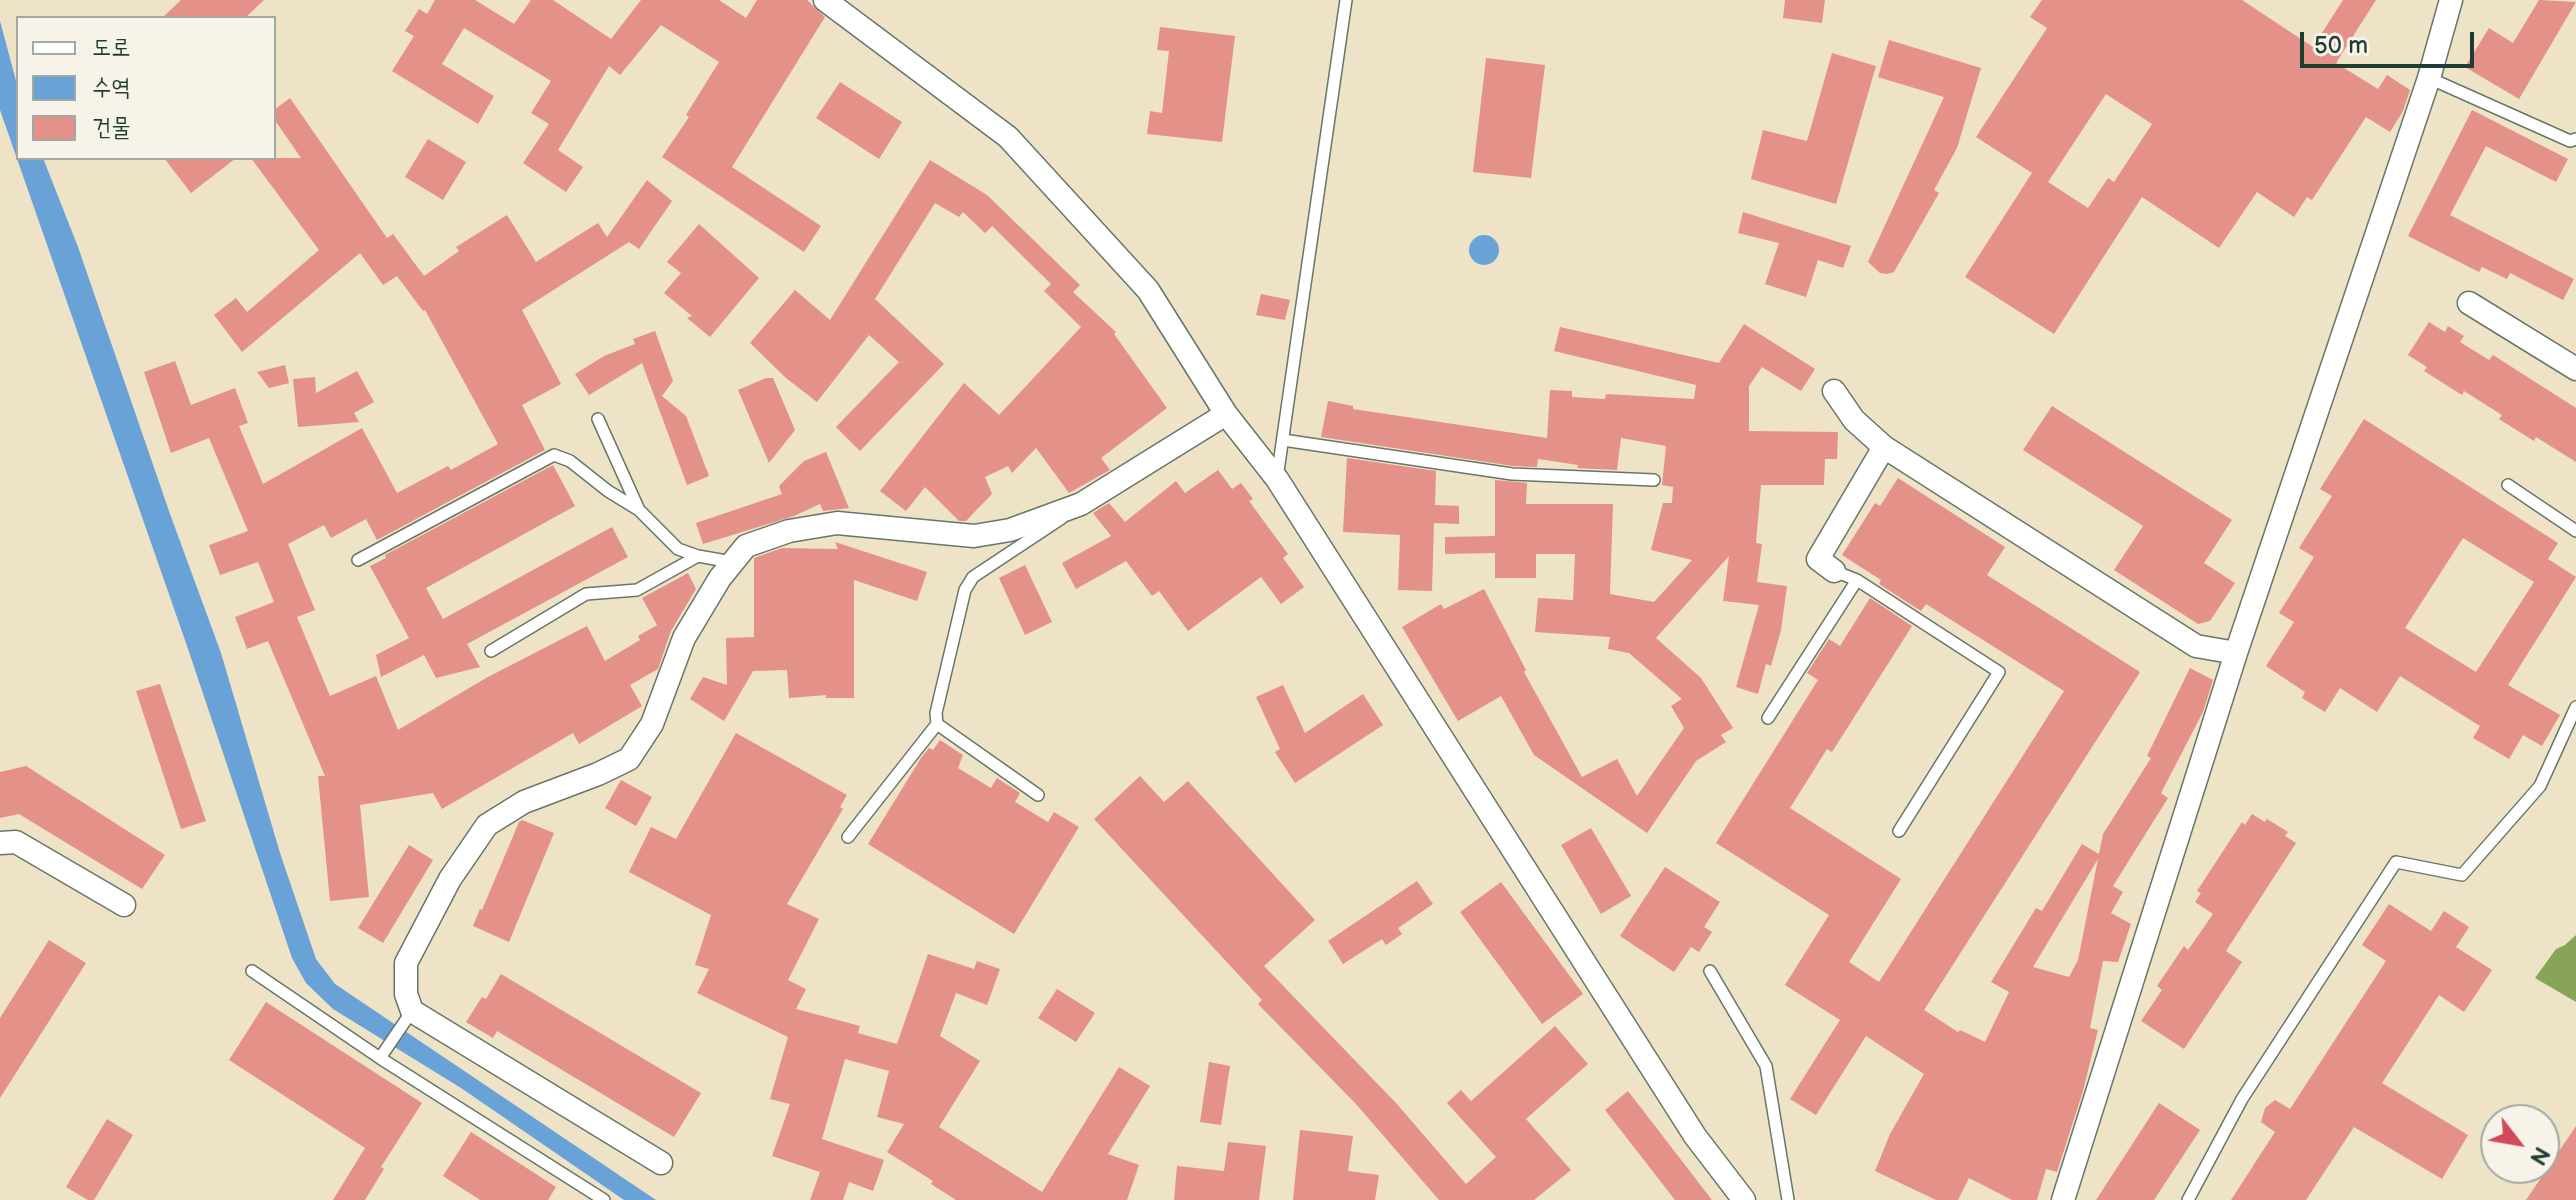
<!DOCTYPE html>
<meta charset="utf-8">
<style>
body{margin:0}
#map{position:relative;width:2576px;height:1200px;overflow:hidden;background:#eee3c6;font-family:"Balsamiq Sans","Poor Story",sans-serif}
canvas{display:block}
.legend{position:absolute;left:16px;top:16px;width:260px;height:144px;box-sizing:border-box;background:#f7f3e8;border:2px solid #a1aaa0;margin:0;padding:10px 14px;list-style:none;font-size:24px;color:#1f3d34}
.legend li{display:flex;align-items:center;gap:16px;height:40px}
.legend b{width:40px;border:2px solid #a1aaa0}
.north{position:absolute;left:2480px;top:1104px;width:80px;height:80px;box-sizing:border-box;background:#f7f3e8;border:2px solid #a1aaa0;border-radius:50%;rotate:121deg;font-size:22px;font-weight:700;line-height:32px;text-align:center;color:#1f3d34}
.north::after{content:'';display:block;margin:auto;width:28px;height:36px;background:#d1495b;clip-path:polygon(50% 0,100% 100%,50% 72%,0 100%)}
.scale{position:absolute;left:2300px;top:32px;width:174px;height:36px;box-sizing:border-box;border:4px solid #1f3d34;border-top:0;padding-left:10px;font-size:24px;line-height:28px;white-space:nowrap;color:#1f3d34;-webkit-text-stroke:6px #f7f3e8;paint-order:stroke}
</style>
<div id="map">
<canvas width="2576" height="1200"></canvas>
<ul class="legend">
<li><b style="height:10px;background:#fff"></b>도로</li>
<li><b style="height:22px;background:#68a2d7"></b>수역</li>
<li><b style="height:22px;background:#e39189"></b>건물</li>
</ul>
<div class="north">N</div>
<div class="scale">50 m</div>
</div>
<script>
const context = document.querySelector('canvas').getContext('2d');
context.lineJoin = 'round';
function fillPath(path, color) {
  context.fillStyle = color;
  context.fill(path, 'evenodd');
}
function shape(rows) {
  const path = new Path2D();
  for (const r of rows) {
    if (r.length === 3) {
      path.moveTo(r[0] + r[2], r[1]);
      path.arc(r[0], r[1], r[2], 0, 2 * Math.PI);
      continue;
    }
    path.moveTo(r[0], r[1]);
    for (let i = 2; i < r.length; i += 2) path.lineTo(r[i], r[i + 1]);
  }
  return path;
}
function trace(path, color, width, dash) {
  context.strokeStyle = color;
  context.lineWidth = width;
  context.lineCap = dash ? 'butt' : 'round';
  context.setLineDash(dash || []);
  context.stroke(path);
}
fillPath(shape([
 [2576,935,2576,1002,2535,978,2556,949,2565,945]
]), '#88a456');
fillPath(shape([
 [0,21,18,88,18,158,43,158,78,247,170,514,221,653,280,853,316,959,335,984,656,1200,624,1200,461,1088,333,1009,306,983,292,958,186,643,0,110],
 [1484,250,15]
]), '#68a2d7');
fillPath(shape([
 [181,0,264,0,245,18,162,18],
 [435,0,475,0,514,24,531,0,553,0,611,39,641,0,719,0,746,18,757,0,807,0,825,17,732,167,821,226,804,252,662,157,689,117,686,115,719,62,661,25,620,75,609,66,558,150,583,167,566,192,523,163,549,124,531,113,551,81,464,28,442,64,494,96,478,124,392,71,414,36,405,31,419,9,427,14],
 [1785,0,1825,0,1822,23,1783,18],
 [2042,0,2242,0,2313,47,2343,0,2376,0,2336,63,2378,89,2387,75,2410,90,2403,111,2390,132,2366,117,2312,200,2307,197,2294,217,2257,192,2219,248,2142,197,2054,334,1965,277,2032,173,1976,137,2047,28,2030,17],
 [2106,94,2152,124,2114,182,2108,178,2088,208,2048,182],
 [2539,0,2576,2,2519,99,2465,67,2489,28,2513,43],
 [1160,27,1235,36,1222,142,1147,134,1150,111,1162,113,1169,51,1157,50],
 [1889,40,1981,68,1957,148,1934,190,1939,193,1894,272,1887,274,1880,273,1868,262,1944,97,1878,77],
 [1832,53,1876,66,1836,204,1751,179,1763,130,1807,141],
 [1486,58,1545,65,1531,178,1473,172],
 [840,82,902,122,879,159,816,118],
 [290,98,387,238,393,234,424,276,459,251,456,247,507,215,536,262,598,223,607,237,647,180,672,201,639,249,629,242,522,310,561,384,522,405,545,450,377,540,366,519,331,538,324,525,288,544,315,610,297,617,330,696,376,676,398,730,486,678,587,626,605,661,640,640,638,636,657,625,642,598,688,573,696,589,671,631,658,669,630,685,642,706,579,744,573,733,442,809,433,793,360,805,369,897,330,901,318,776,325,776,268,641,247,649,235,617,274,602,258,562,220,575,209,545,248,531,209,438,171,453,144,372,175,361,191,405,235,388,248,423,239,426,263,484,362,428,397,493,448,466,451,470,498,444,425,310,423,311,397,276,383,285,360,253,242,352,214,315,236,298,247,312,319,250,251,158,301,158,274,119,274,110],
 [2472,110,2568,159,2556,182,2486,146,2450,215,2574,279,2563,300,2510,273,2507,279,2482,267,2479,272,2408,236],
 [428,139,466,162,443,200,405,177],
 [164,158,236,158,191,193],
 [930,160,987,195,1080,285,1073,292,1116,332,1114,334,1167,408,1101,458,1110,470,1069,493,1036,448,1012,473,1008,466,985,477,992,494,966,521,959,521,925,487,906,511,880,491,964,383,999,415,1081,327,1044,291,1051,284,992,226,985,233,963,212,959,217,935,203,875,299,944,364,860,451,836,427,899,362,869,335,817,402,786,378,750,343,795,290,830,320],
 [1743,212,1851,246,1843,268,1818,260,1806,297,1765,284,1779,243,1738,233],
 [699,224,759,278,710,337,687,318,692,316,664,293,681,273,667,262],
 [1261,294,1290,300,1285,320,1256,315],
 [2429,322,2445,332,2448,326,2464,336,2460,342,2489,360,2493,355,2576,408,2576,462,2536,437,2534,441,2499,419,2502,415,2464,391,2462,395,2424,371,2427,367,2408,355],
 [1744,324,1815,369,1801,391,1762,367,1749,386,1749,431,1838,432,1837,459,1825,459,1824,485,1761,485,1756,543,1762,544,1757,582,1787,586,1781,630,1771,666,1766,664,1758,694,1736,687,1759,605,1723,601,1729,556,1656,638,1701,678,1733,728,1721,735,1726,742,1696,761,1647,833,1534,755,1501,696,1458,721,1402,627,1441,604,1444,609,1484,589,1526,670,1524,672,1582,777,1617,759,1637,796,1684,728,1671,706,1682,699,1629,653,1608,649,1610,637,1535,632,1538,598,1573,600,1575,554,1536,554,1536,578,1495,578,1495,553,1445,554,1445,537,1495,536,1495,480,1527,483,1526,504,1613,504,1610,594,1654,602,1692,560,1651,550,1663,503,1672,503,1673,487,1662,485,1666,446,1621,438,1617,470,1577,468,1578,465,1538,459,1537,467,1513,466,1321,437,1328,401,1353,406,1353,409,1547,438,1550,390,1572,391,1572,397,1605,399,1606,394,1694,399,1696,385,1554,351,1560,327,1719,363],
 [655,331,673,381,662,396,686,416,709,476,687,485,642,363,589,395,575,374,604,356,635,344,633,339],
 [285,365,289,383,269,388,257,372],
 [357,371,374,402,354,413,359,422,298,427,293,379,315,377,316,393],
 [766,378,773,378,795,430,769,463,738,390],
 [2052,406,2232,520,2204,563,2235,583,2210,621,2198,624,2114,570,2143,526,2023,450],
 [2364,419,2558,543,2548,559,2576,577,2508,685,2560,715,2542,746,2523,735,2509,759,2473,738,2480,726,2400,676,2377,712,2340,688,2325,712,2302,698,2305,692,2266,666,2294,622,2279,613,2314,557,2299,548,2332,496,2320,489],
 [2463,538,2534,582,2476,672,2405,628],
 [826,452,849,508,823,511,820,504,794,516,703,544,696,523,782,494,779,486,804,461],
 [1347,458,1436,471,1435,505,1459,506,1459,524,1434,523,1432,591,1398,590,1400,535,1343,532],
 [553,465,575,506,426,588,443,619,612,527,628,557,467,644,480,667,436,678,424,655,381,677,376,655,409,638,370,566,386,558,385,555],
 [1218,470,1232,489,1241,483,1253,499,1249,501,1288,554,1283,558,1304,587,1281,604,1261,577,1188,631,1159,591,1152,596,1126,561,1076,589,1062,563,1111,536,1093,513,1109,503,1125,522,1176,481,1185,493],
 [1898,478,2005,547,1987,575,2140,672,1924,1010,1958,1032,1960,1030,1985,1042,2009,992,1991,982,2036,908,2042,911,2082,844,2099,854,2103,834,2151,758,2147,756,2190,668,2213,680,2203,712,2161,793,2168,798,2113,886,2123,892,2111,913,2131,924,2118,962,2103,961,2090,1028,2098,1030,2083,1091,2057,1172,2046,1169,2037,1200,2012,1200,1969,1178,1958,1200,1936,1200,1875,1171,1890,1134,1924,1074,1866,1036,1816,1115,1790,1099,1840,1020,1785,985,1829,915,1716,843,1818,680,1807,673,1829,639,1840,646,1870,598,1912,626,1832,752,1827,749,1790,808,1901,879,1849,962,1879,982,2064,691,1926,604,1921,611,1879,584,1881,580,1842,555,1875,503,1880,506],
 [2098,859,2078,960,2069,977,2033,967],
 [835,542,927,572,917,601,854,580,854,698,826,698,826,695,789,698,787,670,753,671,724,721,690,699,703,677,727,685,726,638,754,637,754,558,782,548,838,549],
 [1025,565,1052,622,1025,635,999,578],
 [160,684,206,821,181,829,136,691],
 [1283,685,1305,733,1363,694,1383,725,1295,783,1275,752,1280,749,1256,697],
 [736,733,847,795,840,807,843,809,787,904,819,919,788,980,806,989,796,1009,860,1026,858,1033,897,1044,928,954,974,969,977,961,1000,969,987,1005,956,993,940,1036,980,1061,939,1127,1042,1192,1119,1067,1150,1086,1108,1154,1139,1165,1127,1200,956,1200,931,1184,933,1181,887,1152,904,1124,877,1117,889,1071,845,1059,822,1139,884,1160,873,1191,849,1182,843,1200,810,1200,820,1172,772,1156,790,1104,770,1099,788,1037,697,993,709,969,695,965,711,915,629,872,651,827,676,839],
 [940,740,963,755,958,768,991,788,997,778,1020,793,1015,802,1048,822,1054,812,1079,827,1014,934,868,844,921,758,929,748,933,750],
 [26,766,165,855,142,889,19,814,0,818,0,772],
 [1140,776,1164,802,1188,781,1315,920,1264,966,1396,1103,1466,1184,1496,1157,1447,1103,1461,1090,1471,1101,1555,1026,1588,1064,1526,1119,1571,1170,1534,1200,1439,1200,1356,1104,1258,1004,1262,1000,1094,819],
 [621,780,652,797,636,826,605,808],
 [2252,814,2265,822,2267,819,2288,832,2285,836,2296,843,2226,951,2242,962,2184,1049,2141,1021,2162,990,2157,986,2184,946,2188,950,2213,914,2195,902,2201,893,2197,891,2242,822,2245,825],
 [522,820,554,833,509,942,473,926,480,909,482,910,519,822],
 [1591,828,1631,896,1601,914,1561,845],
 [409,845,433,860,383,943,358,928],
 [1665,867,1720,902,1704,927,1712,932,1699,952,1691,947,1674,972,1620,936],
 [1417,881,1433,904,1398,928,1402,934,1386,945,1382,939,1343,964,1328,941],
 [1501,882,1583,994,1542,1024,1460,912],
 [2389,904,2431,931,2444,911,2469,927,2456,947,2492,970,2464,1012,2439,995,2382,1083,2468,1135,2442,1179,2354,1127,2306,1200,2231,1200,2275,1132,2261,1122,2265,1108,2275,1100,2290,1109,2386,961,2362,945],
 [49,940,86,963,0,1098,0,1018],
 [501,974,701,1093,674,1137,497,1031,493,1038,466,1022,482,997,486,999],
 [1057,989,1095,1013,1076,1042,1038,1018],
 [266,1002,422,1103,381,1167,384,1169,365,1200,333,1200,365,1148,229,1060],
 [1209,1062,1230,1066,1221,1125,1200,1122],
 [1628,1091,1712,1200,1675,1200,1605,1110],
 [2159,1103,2200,1130,2154,1200,2096,1200],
 [107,1119,133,1135,94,1200,88,1200,66,1187],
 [2576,1126,2576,1200,2526,1200],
 [1300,1130,1353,1136,1348,1171,1379,1175,1375,1200,1293,1200],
 [471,1132,556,1187,548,1200,480,1200,443,1176],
 [1228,1142,1266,1146,1259,1200,1174,1200,1177,1166,1224,1171]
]), '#e39189');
const service = shape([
 [2429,78,2570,141,2576,139],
 [598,419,639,510,678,549,698,556,732,562],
 [1283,440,1512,474,1654,480],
 [1277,478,1346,0],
 [2508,485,2576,531],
 [358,560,554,455,570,461,608,491,639,510],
 [1834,571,1857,580,1999,672,1899,831],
 [491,651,586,594,637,590,698,556],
 [1768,718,1857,580],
 [1038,795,937,724,936,713,965,590,973,577,1062,518],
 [848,837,937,724],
 [252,971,380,1058,604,1200],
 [1710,971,1766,1066,1788,1200],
 [380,1058,412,1011],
 [2188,1200,2242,1099,2396,862,2462,875,2540,786,2576,707]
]);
const minor = shape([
 [825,0,1008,137,1148,290,1226,414,1277,479,1695,1136,1744,1200],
 [2469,303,2576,369],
 [1834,391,1854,420,1884,447,2196,646,2236,653],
 [1834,571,1818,559,1884,447],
 [0,843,16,842,124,905],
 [661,1163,412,1011,406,994,406,963,450,879,487,825,524,802,598,774,629,759,652,724,684,638,720,578,746,546,789,531,837,523,974,536,1010,530,1081,504,1226,414],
 [2063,1200,2236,653,2429,78,2451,0]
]);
trace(service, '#677767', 14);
trace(minor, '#677767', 25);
trace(service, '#fff', 11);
trace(minor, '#fff', 22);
</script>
